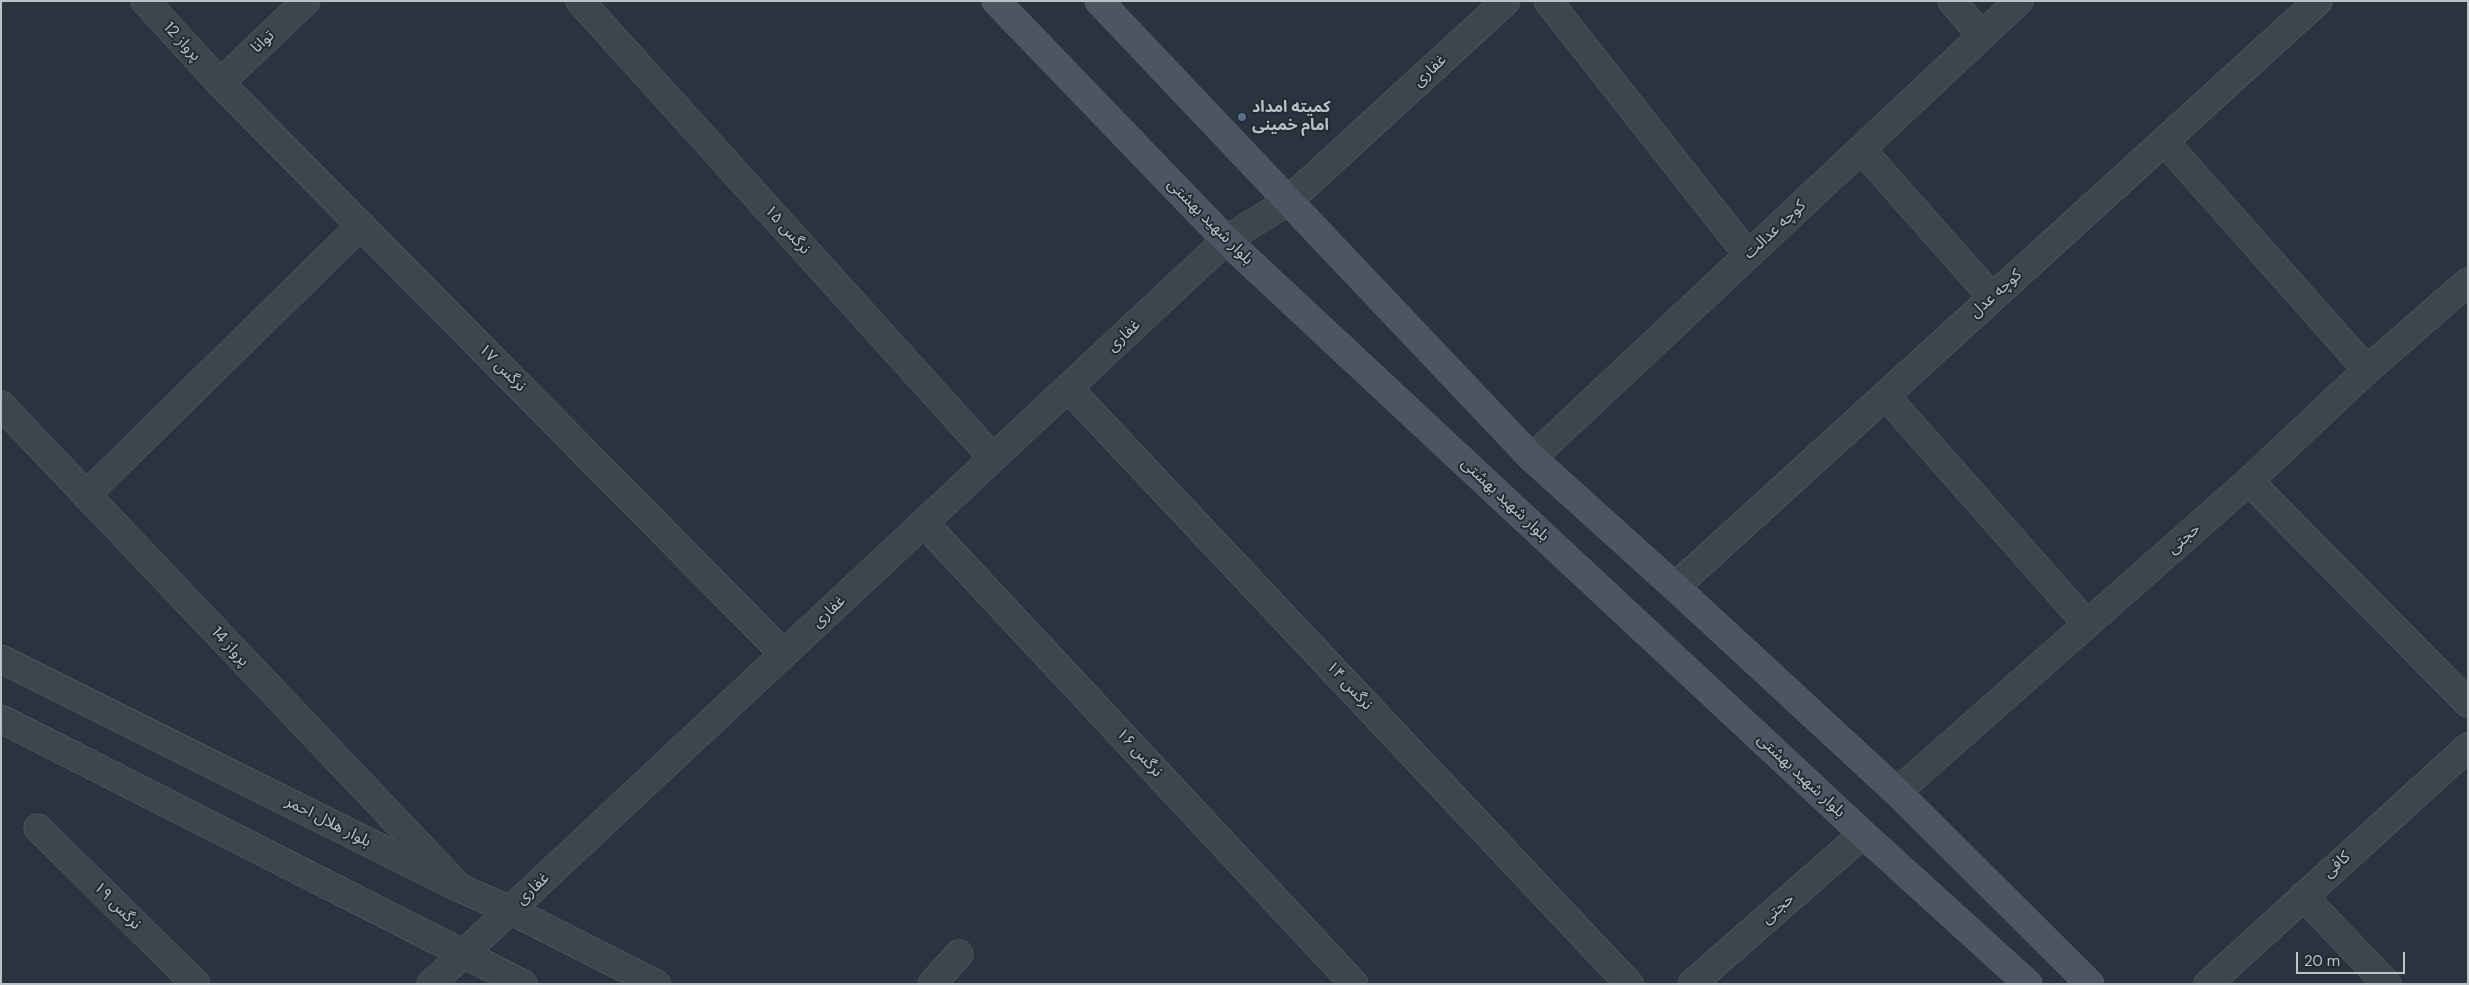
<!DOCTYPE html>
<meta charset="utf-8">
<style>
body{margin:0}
#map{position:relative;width:2469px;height:985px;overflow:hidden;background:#29343f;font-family:"DM Sans",sans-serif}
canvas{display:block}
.frame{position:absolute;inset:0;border:2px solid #b9c1c9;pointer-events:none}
.scale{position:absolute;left:2296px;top:952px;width:109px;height:22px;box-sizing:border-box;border:2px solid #b9c1c9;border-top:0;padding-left:6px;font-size:15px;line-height:18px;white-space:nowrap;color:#b9c1c9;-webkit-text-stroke:4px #212b34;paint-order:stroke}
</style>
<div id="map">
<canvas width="2469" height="985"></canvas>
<div class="frame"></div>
<div class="scale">20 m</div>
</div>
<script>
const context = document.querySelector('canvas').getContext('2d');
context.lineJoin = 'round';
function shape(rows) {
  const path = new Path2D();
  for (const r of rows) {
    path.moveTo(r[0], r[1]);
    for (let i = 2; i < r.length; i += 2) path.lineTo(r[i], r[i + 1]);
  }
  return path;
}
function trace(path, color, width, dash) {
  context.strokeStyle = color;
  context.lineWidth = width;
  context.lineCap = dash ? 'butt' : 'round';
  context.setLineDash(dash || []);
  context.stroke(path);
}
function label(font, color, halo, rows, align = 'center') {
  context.font = font + ' "DM Sans","Noto Sans Arabic",sans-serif';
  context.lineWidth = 4;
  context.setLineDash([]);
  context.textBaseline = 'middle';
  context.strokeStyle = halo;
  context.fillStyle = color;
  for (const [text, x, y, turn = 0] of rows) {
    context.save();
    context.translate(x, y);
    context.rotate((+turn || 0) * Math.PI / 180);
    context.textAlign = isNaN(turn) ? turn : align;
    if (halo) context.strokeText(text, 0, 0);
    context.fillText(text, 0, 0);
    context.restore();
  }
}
const minor = shape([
 [145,1,220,83,784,654],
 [580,1,993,458],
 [1548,1,1748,255],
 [1952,1,1982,36],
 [220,83,306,1],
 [2164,141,2367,370],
 [1861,149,1992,297],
 [1068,388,1629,984],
 [1885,395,2087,624],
 [1,405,457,885],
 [1532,458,2019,1],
 [2249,481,2468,703],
 [86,495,361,225],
 [924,523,1354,984],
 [1675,587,2318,1],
 [38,828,196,984],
 [2303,896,2387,984],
 [932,984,959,954],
 [2208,984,2468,747]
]);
const tertiary = shape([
 [1,659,460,888,510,910,656,984],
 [1,719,523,984],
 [1897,792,2249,481,2367,370,2468,282],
 [431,984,1226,240,1287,202,1506,1],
 [1692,984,1863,834]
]);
const secondary = shape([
 [996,1,1226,240,1863,834,2028,984],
 [1099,1,1532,458,1675,587,1897,792,2090,984]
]);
trace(minor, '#5a646c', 29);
trace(tertiary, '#5a646c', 29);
trace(secondary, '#5a646c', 29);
trace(minor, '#3d464f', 28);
trace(tertiary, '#3d464f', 28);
trace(secondary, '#4b5661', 28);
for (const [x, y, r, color] of [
 [1242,117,5,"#5c6f8a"]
]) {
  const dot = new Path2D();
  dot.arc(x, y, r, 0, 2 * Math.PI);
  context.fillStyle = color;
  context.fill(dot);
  trace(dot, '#212b34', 2);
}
label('16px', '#b9c1c9', '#212b34', [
 ["پرواز 12",182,42,47],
 ["توانا",263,42,-43],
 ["غفاری",1430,71,-43],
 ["بلوار شهید بهشتی",1210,222,45],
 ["نرگس ۱۵",787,230,48],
 ["کوچه عدالت",1775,230,-43],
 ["کوچه عدل",1996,294,-42],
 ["غفاری",1124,336,-43],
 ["نرگس ۱۷",502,368,45],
 ["بلوار شهید بهشتی",1505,500,43],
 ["حجتی",2184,539,-41],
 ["غفاری",829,612,-43],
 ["پرواز 14",230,647,47],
 ["نرگس ۱۴",1349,686,47],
 ["نرگس ۱۶",1139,753,47],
 ["بلوار شهید بهشتی",1801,776,43],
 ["بلوار هلال احمر",328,822,27],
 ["کافی",2337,865,-42],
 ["غفاری",533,889,-43],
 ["نرگس ۱۹",117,906,45],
 ["حجتی",1778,909,-41]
]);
label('bold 16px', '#b9c1c9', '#212b34', [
 ["کمیته امداد",1252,108],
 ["امام خمینی",1252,126]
], 'left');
</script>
